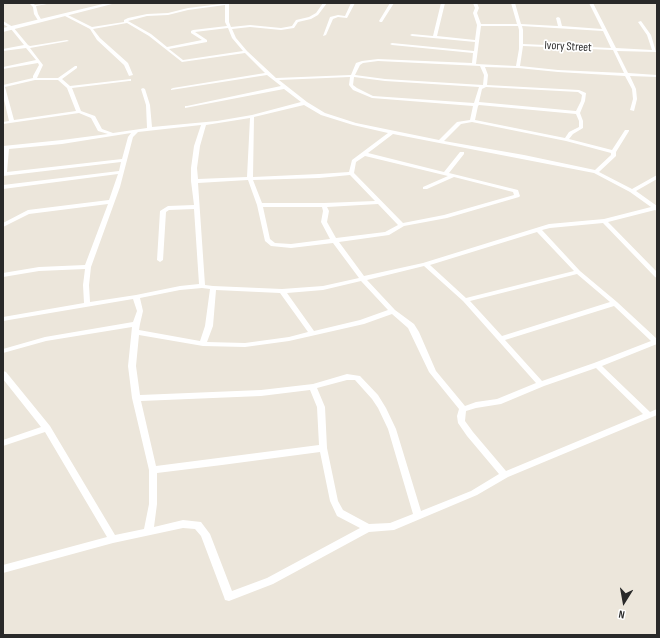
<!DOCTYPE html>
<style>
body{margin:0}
#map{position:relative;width:660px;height:638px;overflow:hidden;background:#ece6db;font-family:"Sofia Sans Condensed",sans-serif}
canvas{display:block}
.frame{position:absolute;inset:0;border:4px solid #292929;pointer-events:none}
.north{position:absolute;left:604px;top:582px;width:40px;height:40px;-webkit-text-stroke:3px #fff;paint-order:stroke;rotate:191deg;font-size:11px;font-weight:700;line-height:16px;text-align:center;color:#292929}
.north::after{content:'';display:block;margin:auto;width:14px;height:18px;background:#292929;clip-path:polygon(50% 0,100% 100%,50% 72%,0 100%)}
</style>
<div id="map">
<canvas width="660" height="638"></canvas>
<div class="frame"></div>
<div class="north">N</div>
</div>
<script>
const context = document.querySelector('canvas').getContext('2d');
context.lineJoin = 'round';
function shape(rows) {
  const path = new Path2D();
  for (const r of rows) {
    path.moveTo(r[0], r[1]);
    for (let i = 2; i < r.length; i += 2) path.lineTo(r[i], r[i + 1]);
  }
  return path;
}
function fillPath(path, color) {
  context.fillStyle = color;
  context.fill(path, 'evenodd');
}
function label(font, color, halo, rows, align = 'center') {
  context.font = font + ' "Sofia Sans Condensed",sans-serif';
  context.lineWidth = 3.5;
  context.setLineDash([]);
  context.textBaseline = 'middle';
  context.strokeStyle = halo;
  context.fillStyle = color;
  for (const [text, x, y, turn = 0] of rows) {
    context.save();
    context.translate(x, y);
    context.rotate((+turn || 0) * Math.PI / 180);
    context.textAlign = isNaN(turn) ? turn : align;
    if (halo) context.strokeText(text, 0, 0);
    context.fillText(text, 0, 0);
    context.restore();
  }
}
fillPath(shape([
 [29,3,33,3,35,5,52,3,36,6,38,14,42,21,40,22,39,22,34,14,33,7,29,3],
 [229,3,229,22,231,27,250,25,281,28,292,26,296,20,309,17,316,13,323,3,327,3,318,15,311,19,298,22,294,28,281,30,250,27,232,29,236,38,247,51,276,78,351,75,356,63,362,61,378,59,472,63,473,53,392,45,390,44,392,43,474,51,475,42,412,36,410,35,412,34,433,36,441,3,445,3,437,36,475,40,477,25,473,13,475,8,473,3,477,3,479,8,477,13,481,24,517,24,511,3,515,3,521,24,558,26,556,18,558,17,560,18,562,26,602,29,589,3,593,3,616,48,652,50,647,35,638,22,641,21,651,35,656,52,617,51,628,73,657,75,657,77,630,76,636,89,637,99,634,111,630,110,633,99,632,89,625,76,558,72,518,68,485,67,488,75,487,85,579,90,586,93,585,101,580,113,583,121,583,128,573,134,569,139,612,150,625,130,629,130,629,131,616,152,616,156,599,172,632,189,657,175,657,179,636,191,657,206,657,211,655,210,608,222,657,272,657,278,655,277,603,223,550,228,542,230,580,271,617,302,657,339,657,344,602,366,650,412,657,409,657,415,508,477,477,495,394,530,369,532,273,584,229,601,225,600,224,597,201,536,195,529,183,528,113,543,3,573,3,565,107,537,45,432,3,446,3,440,41,427,3,379,3,371,6,372,50,426,115,535,144,529,149,504,149,470,132,398,128,366,132,327,46,341,3,353,3,349,45,337,133,322,137,311,133,299,3,321,3,317,84,303,83,285,85,269,39,271,3,277,3,273,39,267,85,265,108,204,29,214,3,227,3,223,28,210,109,200,118,174,3,189,3,185,119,171,121,162,3,176,3,146,62,140,108,134,98,131,91,118,79,113,3,124,3,122,9,121,3,95,3,85,33,78,33,76,39,65,38,63,3,69,3,67,36,60,26,48,3,51,3,49,24,45,11,29,3,24,3,21,13,27,28,45,30,46,67,40,69,41,30,48,43,65,37,78,58,78,75,66,77,66,77,68,62,79,70,86,131,79,131,81,129,81,72,88,81,111,95,116,102,129,113,133,147,128,146,105,141,89,143,88,145,89,150,105,152,127,217,121,252,115,301,102,284,89,185,108,185,106,187,106,281,86,267,75,171,90,171,89,173,88,265,73,245,53,182,62,149,36,127,23,93,29,100,38,128,63,133,75,129,76,124,65,97,40,90,29,63,15,66,14,92,27,124,22,124,20,128,18,147,14,168,13,188,8,229,3],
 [225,5,225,22,227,26,193,30,191,31,191,33,202,40,167,47,151,34,128,21,147,16,168,15,188,10,225,5],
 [481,26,518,26,519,30,519,49,516,66,476,64,481,26],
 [522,26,603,31,611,48,523,44,523,30,522,26],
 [228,28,232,38,243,51,183,60,169,49,207,42,207,40,195,32,228,28],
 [523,46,613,50,624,73,558,70,520,66,523,46],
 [378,61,480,66,484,75,483,85,385,79,355,75,360,65,363,63,378,61],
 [350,77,349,85,353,90,372,98,473,106,470,120,457,122,439,140,356,123,325,113,307,102,279,80,350,77],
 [354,77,385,81,479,87,474,103,373,96,357,88,353,85,354,77],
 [35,80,58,80,67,88,76,111,14,120,5,87,35,80],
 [486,87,578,92,582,95,581,101,576,111,479,102,482,89,486,87],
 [304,105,321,115,353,125,388,133,352,160,349,172,319,174,253,177,254,117,304,105],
 [479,105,576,114,579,121,579,127,569,132,565,138,475,120,478,106,479,105],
 [250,118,247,177,198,179,197,168,200,146,206,125,250,118],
 [472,122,566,141,611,153,611,155,595,170,524,155,444,141,461,124,472,122],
 [201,125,194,146,191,168,191,181,194,205,168,206,160,211,157,260,160,262,163,260,166,212,169,210,194,209,199,284,180,286,136,295,90,302,89,285,91,267,120,187,133,137,138,132,201,125],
 [131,133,128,137,122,159,7,172,9,149,62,144,131,133],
 [393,134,594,173,630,192,651,207,604,219,549,224,423,263,364,276,339,242,389,235,404,226,447,218,519,197,520,196,518,190,449,173,464,154,464,152,460,152,444,172,368,153,393,134],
 [365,156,448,176,423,187,423,189,427,189,454,177,513,192,514,195,444,215,403,223,354,173,356,162,365,156],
 [350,175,375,201,324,203,262,203,253,180,319,178,350,175],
 [248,180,257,205,265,241,271,246,291,248,333,243,359,278,323,286,282,289,213,286,205,285,198,183,248,180],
 [378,204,398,225,385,232,336,238,327,222,329,211,327,207,378,204],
 [263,207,322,207,323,211,321,222,330,239,291,244,275,243,270,239,263,207],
 [537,232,574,271,466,298,430,265,537,232],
 [424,266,463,301,536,383,497,399,476,402,465,406,436,371,419,332,414,324,395,310,367,280,424,266],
 [577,274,610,302,502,336,470,301,577,274],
 [361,281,388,310,360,320,314,331,287,293,323,290,361,281],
 [202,288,210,289,205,326,200,341,139,330,140,324,143,311,140,298,180,290,202,288],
 [216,290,280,293,308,332,289,337,245,343,207,342,213,326,216,290],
 [614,306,651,341,594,363,542,381,505,340,614,306],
 [392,314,408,328,429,372,459,409,457,416,458,423,467,436,499,474,471,491,421,511,396,429,386,408,378,395,360,376,347,374,313,384,261,390,140,395,136,366,139,335,203,346,245,347,289,341,364,324,392,314],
 [596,368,643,414,506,471,473,432,465,421,466,411,476,408,501,404,544,386,596,368],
 [347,380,355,380,372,399,378,408,388,429,413,514,390,523,369,524,343,510,338,501,327,448,325,407,317,388,347,380],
 [310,390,317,407,319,445,156,466,141,401,261,396,310,390],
 [320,452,330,501,337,516,360,528,267,578,232,591,210,534,201,522,183,520,154,527,157,504,157,473,222,465,320,452],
 [351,3,355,3,347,18,338,17,333,19,326,35,323,36,330,17,338,15,345,16,351,3],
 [390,3,394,3,382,22,380,22,379,21,390,3]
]), '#fff');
fillPath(shape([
 [107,3,116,3,3,32,3,28,107,3]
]), '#fff');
label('12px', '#292929', '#fff', [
 ["Ivory Street",568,47,3]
]);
</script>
